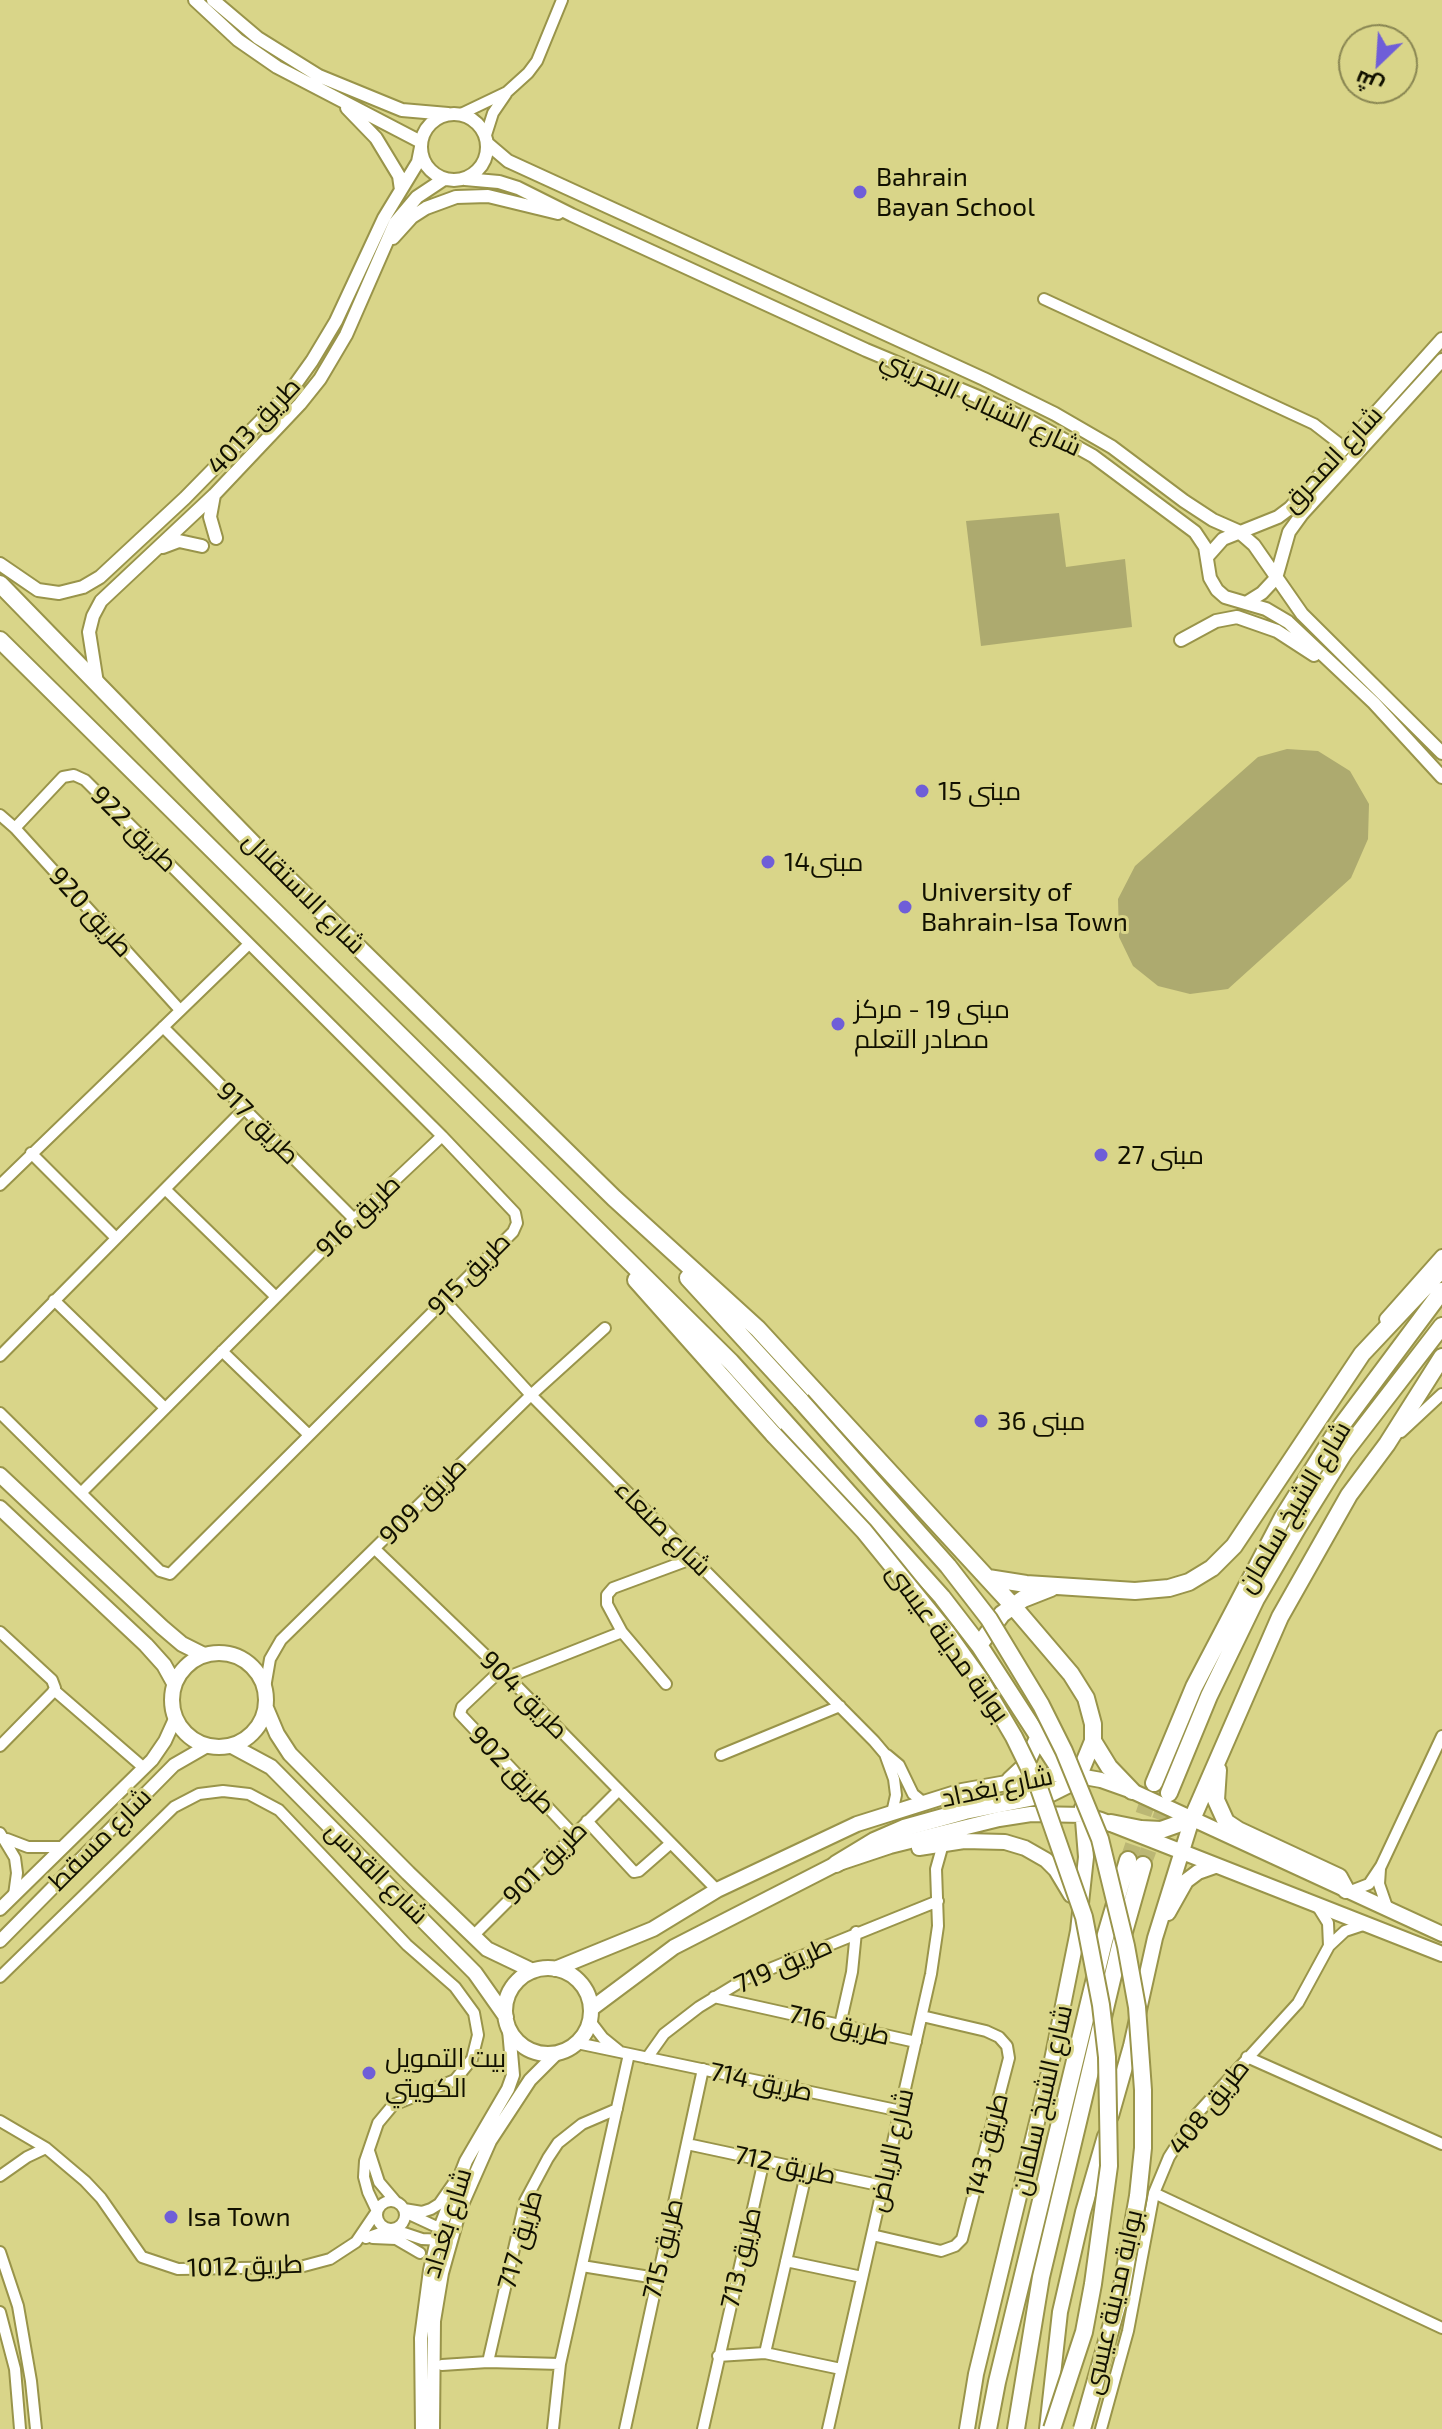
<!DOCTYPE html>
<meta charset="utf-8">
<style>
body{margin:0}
#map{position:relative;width:1442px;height:2429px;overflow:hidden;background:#d9d589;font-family:"Exo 2",Cairo,sans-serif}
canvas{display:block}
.north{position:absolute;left:1338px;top:24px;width:80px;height:80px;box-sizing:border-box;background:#d9d589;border:2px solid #898652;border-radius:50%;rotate:205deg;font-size:22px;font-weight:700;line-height:32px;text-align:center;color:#111000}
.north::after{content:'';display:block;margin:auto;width:28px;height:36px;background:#6f5ed8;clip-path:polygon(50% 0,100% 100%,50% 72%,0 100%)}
</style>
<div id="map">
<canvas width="1442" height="2429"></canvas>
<div class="north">ش</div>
</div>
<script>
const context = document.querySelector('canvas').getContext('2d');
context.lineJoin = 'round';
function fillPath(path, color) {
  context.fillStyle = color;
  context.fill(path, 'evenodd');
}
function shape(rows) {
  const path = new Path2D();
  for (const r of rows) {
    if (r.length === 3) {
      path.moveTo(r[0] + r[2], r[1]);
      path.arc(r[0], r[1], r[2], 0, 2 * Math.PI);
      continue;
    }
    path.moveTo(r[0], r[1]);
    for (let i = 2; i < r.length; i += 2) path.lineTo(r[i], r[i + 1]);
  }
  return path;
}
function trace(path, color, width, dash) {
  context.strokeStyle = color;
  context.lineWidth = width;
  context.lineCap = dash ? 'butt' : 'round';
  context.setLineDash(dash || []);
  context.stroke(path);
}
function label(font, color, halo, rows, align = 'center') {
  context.font = font + ' "Exo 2",Cairo,sans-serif';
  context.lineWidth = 6;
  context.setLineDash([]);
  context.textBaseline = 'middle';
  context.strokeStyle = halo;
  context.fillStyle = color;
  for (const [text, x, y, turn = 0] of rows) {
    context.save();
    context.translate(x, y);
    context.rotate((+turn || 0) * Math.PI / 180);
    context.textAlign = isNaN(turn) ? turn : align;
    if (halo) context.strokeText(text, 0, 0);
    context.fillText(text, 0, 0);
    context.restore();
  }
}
fillPath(shape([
 [1059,513,1066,567,1125,559,1132,627,981,646,966,521],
 [1287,749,1318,751,1350,771,1369,804,1368,839,1351,878,1228,989,1190,994,1158,986,1133,966,1119,937,1118,899,1135,866,1258,757]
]), '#adaa6f');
trace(shape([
 [1128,1860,1154,1783],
 [1143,1865,1169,1795]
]), '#bbb774', 16, [16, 8]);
const minor = shape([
 [461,114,507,92,528,73,537,61,562,0],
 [486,135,493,113,506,94],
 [1044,299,1314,424,1345,448],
 [0,815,15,828,180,1010],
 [163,1027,354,1219],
 [31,1153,116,1238],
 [0,1185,248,945],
 [165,1189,276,1297],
 [443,1299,531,1395,874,1741,885,1754,894,1779,896,1795,892,1813],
 [54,1300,165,1408],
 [222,1351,309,1435],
 [0,1356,244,1109],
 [0,1413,160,1571,170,1574,513,1232,517,1223,515,1213,442,1136,85,780,74,775,63,777,15,828],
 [1401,1432,1442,1394],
 [81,1493,354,1219,442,1136],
 [375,1549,501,1670,717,1890],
 [0,1632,52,1680,55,1688,52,1693,0,1746],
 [501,1670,462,1707,460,1714,573,1834],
 [508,1677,622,1632],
 [666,1684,622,1632,607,1604,607,1595,613,1588,694,1558],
 [265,1688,270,1659,281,1640,531,1395,605,1328],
 [54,1690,144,1768],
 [721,1755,840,1706],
 [887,1755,899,1765,913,1794,924,1803],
 [587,1821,634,1872,639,1871,671,1843],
 [0,1833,15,1858,17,1873,14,1895],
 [7,1839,28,1847,64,1847],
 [1380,1869,1379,1884,1388,1910],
 [1351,1891,1369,1884,1381,1866,1442,1736],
 [1318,1907,1328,1923,1329,1946],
 [473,1936,619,1790],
 [0,1977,174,1807,199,1794,223,1791,249,1794,279,1810,407,1945,455,1987,474,2013,478,2035,472,2059,455,2080,393,2105,378,2123,365,2161,364,2177,368,2192,377,2211,356,2242,330,2259,300,2267,178,2269,142,2257,101,2198,85,2181,46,2148,0,2121],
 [714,1997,916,2042],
 [590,2021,603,2038,619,2051],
 [840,2025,852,1972,856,1932],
 [577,2043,901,2111],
 [1247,2057,1442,2144],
 [647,2058,664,2034,699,2007,745,1979,938,1901],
 [687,2144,883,2186],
 [369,2151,379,2182,396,2202],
 [0,2176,27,2157,46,2148],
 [1154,2193,1442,2328],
 [391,2215,14],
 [404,2209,422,2212,431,2209,439,2204,453,2184],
 [411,2215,452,2234],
 [872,2235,941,2251,955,2246,962,2239,1009,2058,1007,2046,999,2037,986,2031,922,2016],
 [366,2238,392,2229,422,2239,444,2240],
 [373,2238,396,2239,420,2253],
 [0,2252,18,2306,31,2381,36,2429],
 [786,2261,862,2277],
 [582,2266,656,2278],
 [0,2312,15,2369,20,2429],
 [765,2353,807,2170],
 [718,2356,765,2353,841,2369],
 [488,2362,525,2201,548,2158,558,2143,582,2124,617,2109],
 [442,2365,488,2362,560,2364],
 [553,2429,560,2364,629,2054],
 [625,2429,703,2069],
 [703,2429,764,2160],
 [828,2429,931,1974,938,1926,936,1869,943,1844],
 [1101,2429,1128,2331,1154,2193,1169,2157,1196,2115,1298,2003,1329,1946,1345,1931,1366,1924]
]);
const tertiary = shape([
 [195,0,238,40,277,67,421,142],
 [213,0,258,38,319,76,402,110,448,114],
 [347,108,376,138,399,176,401,190],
 [454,147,33],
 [488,144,508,161,984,379,1055,414,1112,447,1184,501,1213,520,1238,531,1254,545,1302,614,1442,753],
 [465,179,499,182,518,188,572,215,866,350,983,399,1032,422,1093,456,1195,532,1205,547,1210,578,1217,590,1225,597,1266,609,1288,622,1374,703,1442,777],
 [393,238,412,217,426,208,456,197,488,196,558,213],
 [214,495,210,517,216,538],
 [163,547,179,541,202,546],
 [1207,557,1223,539,1278,517,1290,508,1442,339],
 [0,564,38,590,59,593,83,587,100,577,185,498,292,389,312,361,336,321,384,218,418,162,421,147],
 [1246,603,1262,593,1276,578,1289,532,1302,514,1442,360],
 [1181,640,1216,621,1237,617,1277,631,1314,655],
 [97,683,89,632,93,616,101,601,214,495,300,404,320,379,346,335,395,223,417,197,444,179],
 [1386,1319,1442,1256],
 [0,1909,152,1760,165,1741,175,1719],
 [0,1941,174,1765,207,1746],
 [422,2429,421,2338,430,2270,440,2228,466,2161,508,2089,513,2075,509,2030],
 [433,2429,434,2321,442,2273,460,2209,490,2141,530,2080,557,2053]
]);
const secondary = shape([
 [0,1475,162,1627,182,1644,204,1655],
 [0,1508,146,1645,164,1665,174,1683],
 [219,1700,47],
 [266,1708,277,1734,290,1754,408,1873,487,1949,533,1971],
 [232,1746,271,1767,475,1973,506,2017],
 [919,1848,964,1841,1005,1842,1025,1848,1046,1860,1056,1870,1071,1895],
 [1168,1913,1186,1881,1198,1872,1215,1866],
 [548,2011,43],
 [555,1969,653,1929,717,1890,857,1824,962,1791,1062,1773,1101,1780,1132,1791,1442,1934],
 [591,2009,674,1947,836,1864,890,1846,999,1819,1031,1814,1084,1815,1101,1820,1442,1954],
 [1111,2116,1131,2046,1155,1938,1192,1819],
 [967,2429,976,2374,1052,2060,1078,1931,1086,1857,1082,1808],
 [1047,2429,1060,2312,1083,2212,1105,2136]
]);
const primary = shape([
 [0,584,268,859,614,1198,758,1329,1013,1606,1071,1674,1086,1698,1093,1724,1093,1741,1079,1775,1069,1784,1049,1794,965,1811,904,1828,874,1841,836,1864],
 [0,640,731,1362,942,1597,979,1645,1062,1773],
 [688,1278,801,1401],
 [636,1280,774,1435],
 [988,1578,1026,1584,1135,1591,1169,1588,1189,1582,1212,1568,1234,1546,1362,1354,1442,1269],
 [979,1645,1002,1614,1023,1599,1051,1588],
 [1093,1741,1109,1767,1132,1791],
 [1218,1770,1216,1800,1226,1822,1238,1830,1339,1877,1346,1890],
 [1010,1780,1025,1766,1038,1738],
 [1154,1783,1194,1687,1283,1517,1333,1437,1442,1291],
 [1169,1793,1209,1696,1256,1599,1298,1527,1344,1453,1442,1326],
 [1111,1823,1141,1829,1161,1830,1192,1819,1280,1617,1349,1495,1387,1444,1442,1357],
 [988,2429,997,2382,1104,1941,1128,1860],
 [1016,2429,1041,2277,1120,1946,1143,1865]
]);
trace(minor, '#99944a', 14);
trace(tertiary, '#99944a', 16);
trace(secondary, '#99944a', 18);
trace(primary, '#99944a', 20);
trace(minor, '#fff', 10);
trace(tertiary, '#fff', 12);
trace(secondary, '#fff', 14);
trace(primary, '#fff', 16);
const primaryBridge = shape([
 [801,1401,948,1566,989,1619,1041,1705,1064,1751,1100,1839,1126,1946,1137,2007,1143,2090,1143,2148,1138,2196,1121,2292,1082,2429],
 [774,1435,864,1531,946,1632,981,1681,1014,1737,1039,1788,1084,1917,1101,2005,1107,2057,1109,2166,1093,2284,1084,2332,1052,2429]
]);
trace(primaryBridge, '#99944a', 20, []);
trace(primaryBridge, '#fff', 16);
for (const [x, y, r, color] of [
 [860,192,8,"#6f5ed8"],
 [922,791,8,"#6f5ed8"],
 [768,862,8,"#6f5ed8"],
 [905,907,8,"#6f5ed8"],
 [838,1024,8,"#6f5ed8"],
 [1101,1155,8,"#6f5ed8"],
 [981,1421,8,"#6f5ed8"],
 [369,2073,8,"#6f5ed8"],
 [171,2217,8,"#6f5ed8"]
]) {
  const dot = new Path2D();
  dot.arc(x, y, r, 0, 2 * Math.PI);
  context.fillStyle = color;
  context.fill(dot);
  trace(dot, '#d9d589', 3);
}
label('26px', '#111000', '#d9d589', [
 ["Bahrain",876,177],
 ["Bayan School",876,207],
 ["مبنى 15",938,791],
 ["مبنى14",784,862],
 ["University of",921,892],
 ["Bahrain-Isa Town",921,922],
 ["مبنى 19 - مركز",854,1009],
 ["مصادر التعلم",854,1039],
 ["مبنى 27",1117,1155],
 ["مبنى 36",997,1421],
 ["بيت التمويل",385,2058],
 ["الكويتي",385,2088],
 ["Isa Town",187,2217]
], 'left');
label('26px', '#111000', '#d9d589', [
 ["شارع الشباب البحريني",981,403,25],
 ["طريق 4013",254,426,-47],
 ["شارع المحرق",1332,459,-47],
 ["طريق 922",134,829,45],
 ["شارع الاستقلال",304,893,45],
 ["طريق 920",91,912,48],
 ["طريق 917",258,1123,45],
 ["طريق 916",358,1216,-44],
 ["طريق 915",469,1274,-45],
 ["طريق 909",423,1501,-45],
 ["شارع الشيخ سلمان",1294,1507,-59],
 ["شارع صنعاء",663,1528,45],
 ["بوابة مدينة عيسى",948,1643,54],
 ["طريق 904",524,1695,45],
 ["طريق 902",512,1770,46],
 ["شارع بغداد",997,1787,-12],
 ["شارع مسقط",100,1839,-45],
 ["طريق 901",545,1863,-45],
 ["شارع القدس",377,1873,45],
 ["طريق 719",783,1965,-24],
 ["طريق 716",839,2025,13],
 ["طريق 714",761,2082,12],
 ["شارع الشيخ سلمان",1042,2100,-77],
 ["طريق 408",1209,2107,-52],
 ["طريق 143",987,2145,-76],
 ["شارع الرياض",891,2150,-77],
 ["طريق 712",785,2165,12],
 ["شارع بغداد",447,2223,-73],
 ["طريق 717",520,2240,-74],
 ["طريق 715",663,2249,-77],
 ["طريق 713",741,2258,-77],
 ["طريق 1012",245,2266,-2],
 ["بوابة مدينة عيسى",1113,2302,-77]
]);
</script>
